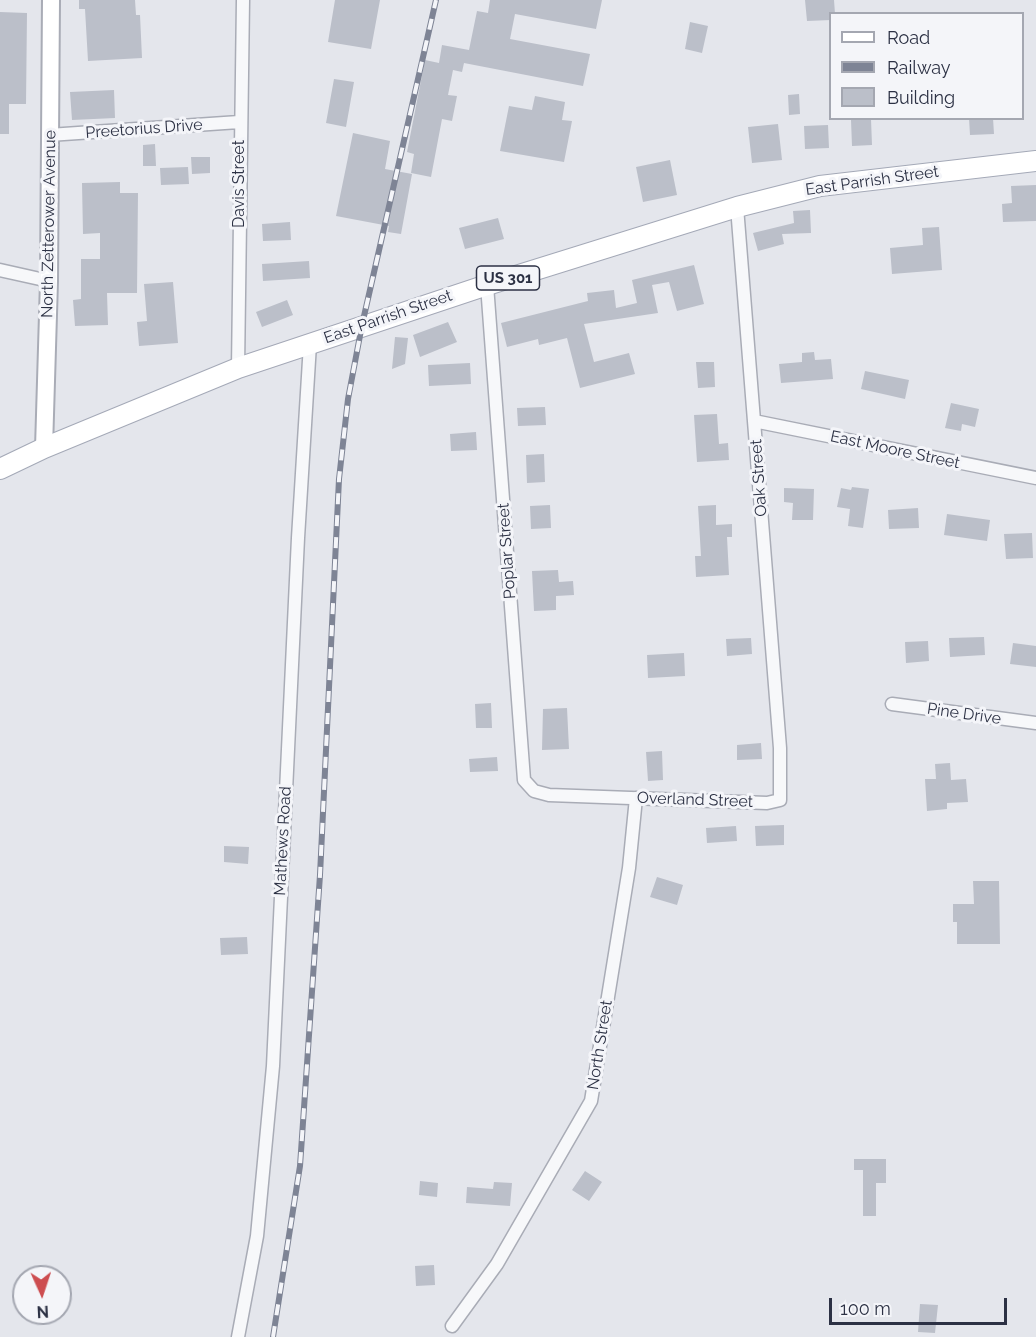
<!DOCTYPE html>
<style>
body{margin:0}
#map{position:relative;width:1036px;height:1337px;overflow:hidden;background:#e4e6ec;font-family:Raleway,sans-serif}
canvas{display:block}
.legend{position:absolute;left:829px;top:12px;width:195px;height:108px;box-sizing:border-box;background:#f4f5f9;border:2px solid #a4a7b1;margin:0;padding:8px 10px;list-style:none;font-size:18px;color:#2c3144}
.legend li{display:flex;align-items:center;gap:12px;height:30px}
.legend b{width:30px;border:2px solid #a4a7b1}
.north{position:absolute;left:12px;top:1265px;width:60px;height:60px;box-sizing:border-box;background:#f4f5f9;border:2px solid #a4a7b1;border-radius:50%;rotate:177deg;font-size:16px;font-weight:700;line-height:24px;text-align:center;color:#2c3144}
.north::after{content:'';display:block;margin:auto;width:21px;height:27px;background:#cd4d50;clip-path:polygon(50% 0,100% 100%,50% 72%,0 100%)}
.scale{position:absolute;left:829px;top:1298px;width:178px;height:27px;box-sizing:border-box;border:3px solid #2c3144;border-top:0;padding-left:8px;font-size:18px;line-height:21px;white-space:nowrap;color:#2c3144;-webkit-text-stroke:4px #f4f5f9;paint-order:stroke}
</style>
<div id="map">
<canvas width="1036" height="1337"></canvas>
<ul class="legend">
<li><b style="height:8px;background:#fff"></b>Road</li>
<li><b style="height:8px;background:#7e8495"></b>Railway</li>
<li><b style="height:16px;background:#bbbfc9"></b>Building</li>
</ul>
<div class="north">N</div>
<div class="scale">100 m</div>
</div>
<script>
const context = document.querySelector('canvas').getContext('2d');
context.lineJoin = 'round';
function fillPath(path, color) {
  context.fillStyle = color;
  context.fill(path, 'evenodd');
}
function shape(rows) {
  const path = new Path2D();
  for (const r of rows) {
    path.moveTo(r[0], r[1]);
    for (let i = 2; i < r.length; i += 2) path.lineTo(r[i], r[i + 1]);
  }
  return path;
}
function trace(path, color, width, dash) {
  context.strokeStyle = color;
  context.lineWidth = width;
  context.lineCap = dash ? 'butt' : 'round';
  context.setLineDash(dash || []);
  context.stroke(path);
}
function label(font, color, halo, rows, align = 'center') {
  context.font = font + ' Raleway,sans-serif';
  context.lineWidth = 6;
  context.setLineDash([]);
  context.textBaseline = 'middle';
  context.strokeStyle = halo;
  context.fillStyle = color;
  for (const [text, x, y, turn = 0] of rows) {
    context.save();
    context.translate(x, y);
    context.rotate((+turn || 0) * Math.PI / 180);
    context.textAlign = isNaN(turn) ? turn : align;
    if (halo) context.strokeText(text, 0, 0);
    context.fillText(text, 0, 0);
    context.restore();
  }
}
fillPath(shape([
 [79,0,135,0,136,15,140,15,142,58,88,61,85,9,79,9],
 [335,0,380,0,371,49,328,42],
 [490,0,602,0,596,29,515,14,510,39,590,54,583,86,464,63,462,72,453,70,448,95,457,96,452,121,442,119,431,177,411,173,414,154,407,152,425,60,439,63,442,45,469,50,477,11,488,13],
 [805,0,834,0,835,14,831,14,831,20,807,21],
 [0,12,27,13,26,104,9,104,9,134,0,134],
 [690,22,708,26,702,53,685,49],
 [334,79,354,82,346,127,326,123],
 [114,90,115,118,72,120,70,92],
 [799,94,800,114,789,115,788,95],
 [535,96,565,102,562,120,572,121,564,162,500,151,509,106,532,110],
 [969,118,993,118,994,134,970,135],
 [871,119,872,145,852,146,851,120],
 [778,124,782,160,752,163,748,127],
 [828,125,829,148,805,149,804,126],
 [353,133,390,141,385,169,412,174,401,234,388,232,389,226,336,216],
 [155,144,156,166,143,166,143,145],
 [191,157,210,157,210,173,192,174],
 [670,160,677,195,643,202,636,167],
 [188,167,189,184,161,185,160,168],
 [120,182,120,193,138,193,137,293,107,293,108,325,75,326,73,300,81,299,81,259,100,259,100,233,83,234,82,183],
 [1036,185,1036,221,1003,222,1002,204,1012,203,1011,186],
 [810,210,811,233,782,234,784,244,758,251,753,233,794,223,793,211],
 [498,218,504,239,465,249,459,228],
 [290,222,291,240,263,241,262,224],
 [939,227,942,270,892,274,890,248,923,245,922,228],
 [309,261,310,278,263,281,262,264],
 [694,265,704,304,677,311,669,282,652,285,658,313,584,324,594,362,629,353,635,374,580,388,567,338,539,345,538,339,507,347,501,323,588,301,587,293,614,290,616,308,637,303,632,280],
 [173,282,178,343,139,346,137,322,147,321,144,284],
 [287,300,293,315,262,327,256,312],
 [448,322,457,342,420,357,413,335],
 [395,337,408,338,405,364,392,369],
 [814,352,815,360,831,359,833,379,781,383,779,364,802,362,802,353],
 [696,362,714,362,715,387,698,388],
 [470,363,471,384,429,386,428,365],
 [865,371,909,380,905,399,861,389],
 [951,403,979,409,975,427,962,424,961,431,945,428],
 [545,407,546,425,518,426,517,408],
 [717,414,719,444,728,443,729,460,697,462,694,415],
 [476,432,477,450,451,451,450,434],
 [544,454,545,482,527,483,526,455],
 [852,487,869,489,863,528,848,526,850,509,837,507,841,488,851,490],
 [784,488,814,489,813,520,792,520,793,503,784,502],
 [550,505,551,528,531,529,530,506],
 [716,505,716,525,732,524,732,537,727,537,729,575,696,577,695,556,701,556,698,506],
 [918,508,919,528,889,529,888,510],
 [947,514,990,520,987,541,944,535],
 [1032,533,1033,558,1006,559,1004,534],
 [558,570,559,582,573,581,574,595,556,596,556,610,534,611,532,571],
 [984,637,985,655,950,657,949,638],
 [751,638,752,654,727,656,726,639],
 [928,641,929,661,906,663,905,642],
 [1013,643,1036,646,1036,667,1010,664],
 [684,653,685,676,648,678,647,655],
 [491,703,492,728,476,728,475,704],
 [567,708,569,749,542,750,543,709],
 [761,743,762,759,737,760,737,745],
 [662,751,663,780,648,781,646,752],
 [497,757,498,771,470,772,469,759],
 [950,763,951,780,966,779,968,802,947,803,947,809,927,811,925,779,936,779,935,764],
 [784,825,784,845,756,846,755,826],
 [736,826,737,841,707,843,706,828],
 [224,846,249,847,248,864,224,862],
 [657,877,683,885,677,905,650,897],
 [973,881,999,881,1000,944,957,944,957,922,953,922,953,904,974,904],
 [247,937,248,954,221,955,220,938],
 [854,1159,886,1159,886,1183,876,1183,876,1216,863,1216,863,1170,854,1170],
 [585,1171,602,1182,589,1201,572,1190],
 [420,1181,438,1183,437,1197,419,1195],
 [494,1182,512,1183,510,1206,466,1203,467,1187,493,1189],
 [434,1265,435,1285,416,1286,415,1266],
 [920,1304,938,1305,935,1333,918,1332]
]), '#bbbfc9');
const street = shape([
 [49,135,239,122],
 [0,270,49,281],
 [487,285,524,780,534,791,549,795,767,803,780,800,780,748,737,207],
 [238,368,243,0],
 [754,421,1036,478],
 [892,704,1036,723],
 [452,1326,497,1264,591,1101,629,868,636,798],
 [238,1337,257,1236,273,1066,298,538,310,344]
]);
const secondary = shape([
 [44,448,49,281,51,0]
]);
const primary = shape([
 [0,469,44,448,238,368,487,285,737,207,820,186,1036,161]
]);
trace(street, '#a9acb6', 15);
trace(secondary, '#a9acb6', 20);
trace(primary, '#a4a9b7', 22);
trace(street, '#f7f8fa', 12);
trace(secondary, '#fff', 16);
trace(primary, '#fff', 20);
const rail = shape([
 [273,1337,300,1166,320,875,339,479,348,399,362,325,436,0]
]);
trace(rail, '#7e8495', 6);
trace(rail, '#f4f5f9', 4, [11]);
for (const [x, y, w] of [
 [508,278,63]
]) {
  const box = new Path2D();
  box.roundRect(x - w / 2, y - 12, w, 24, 4.5);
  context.fillStyle = '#f4f5f9';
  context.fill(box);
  trace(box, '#2c3144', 1.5);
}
label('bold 15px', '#2c3144', null, [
 ["US 301",508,278]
]);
label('16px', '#2c3144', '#f4f5f9', [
 ["Preetorius Drive",144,129,-4],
 ["East Parrish Street",872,181,-8],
 ["Davis Street",239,184,-90],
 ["North Zetterower Avenue",49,224,-89],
 ["East Parrish Street",388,317,-19],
 ["East Moore Street",895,450,12],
 ["Oak Street",759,478,-94],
 ["Poplar Street",507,551,-94],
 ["Pine Drive",964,714,8],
 ["Overland Street",695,800,2],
 ["Mathews Road",283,841,-87],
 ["North Street",600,1045,-81]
]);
</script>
